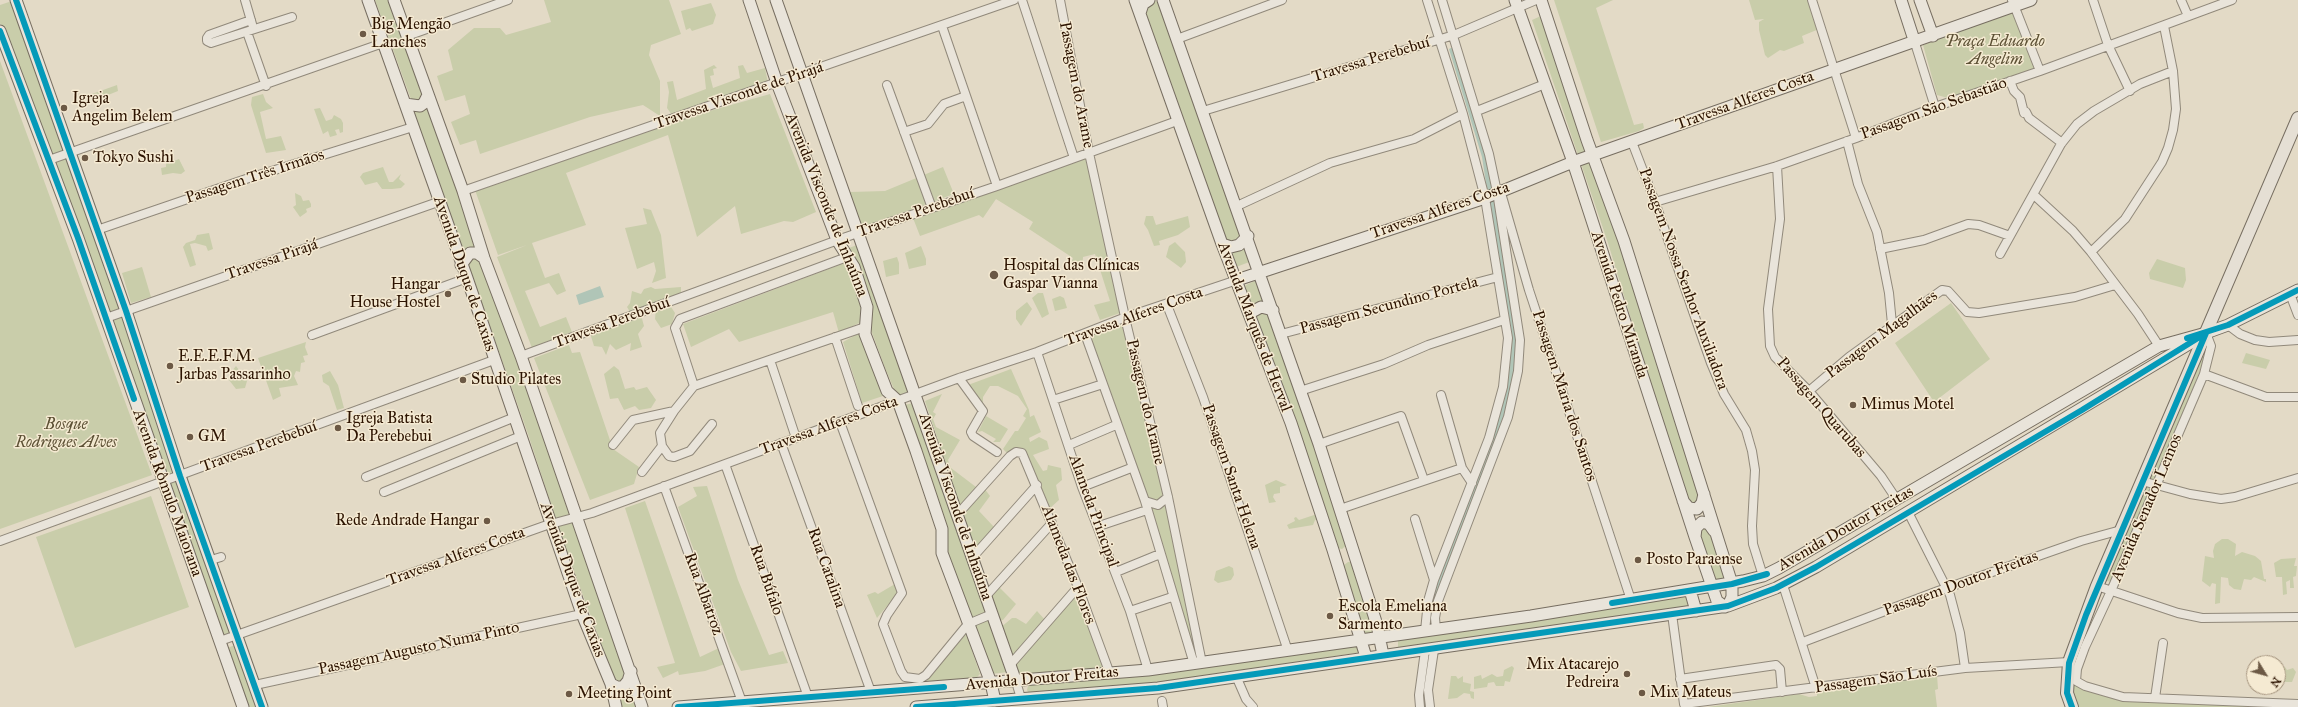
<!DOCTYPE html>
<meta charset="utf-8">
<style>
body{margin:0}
#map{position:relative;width:2298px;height:707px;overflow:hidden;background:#e3dac6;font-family:"IM FELL Great Primer",serif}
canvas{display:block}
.north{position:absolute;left:2246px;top:655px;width:40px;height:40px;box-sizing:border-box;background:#f5ead2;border:1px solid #a5947e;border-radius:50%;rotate:127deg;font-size:11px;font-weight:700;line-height:16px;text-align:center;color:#2c1300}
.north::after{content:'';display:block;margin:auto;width:14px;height:18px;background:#6c5945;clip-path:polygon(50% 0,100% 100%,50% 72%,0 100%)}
</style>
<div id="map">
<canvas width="2298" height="707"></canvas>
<div class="north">N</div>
</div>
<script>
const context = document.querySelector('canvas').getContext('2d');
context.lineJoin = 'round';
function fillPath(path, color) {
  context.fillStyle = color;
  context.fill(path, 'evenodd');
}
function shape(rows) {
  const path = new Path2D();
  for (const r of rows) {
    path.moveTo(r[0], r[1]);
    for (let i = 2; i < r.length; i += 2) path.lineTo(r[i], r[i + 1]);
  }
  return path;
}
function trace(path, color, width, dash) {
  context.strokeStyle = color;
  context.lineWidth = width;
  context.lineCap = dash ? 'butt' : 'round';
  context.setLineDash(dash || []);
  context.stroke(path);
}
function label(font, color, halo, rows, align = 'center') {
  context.font = font + ' "IM FELL Great Primer",serif';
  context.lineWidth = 3;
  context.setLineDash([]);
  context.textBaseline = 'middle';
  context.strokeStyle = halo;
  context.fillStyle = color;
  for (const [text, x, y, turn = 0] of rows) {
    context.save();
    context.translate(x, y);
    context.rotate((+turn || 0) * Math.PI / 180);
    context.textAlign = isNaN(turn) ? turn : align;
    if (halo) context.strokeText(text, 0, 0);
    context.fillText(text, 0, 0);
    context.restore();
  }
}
fillPath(shape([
 [375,0,390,0,423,99,412,102],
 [544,0,669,0,681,34,651,45,649,55,660,81,660,116,643,105,590,117,480,154,476,140,460,145,451,122,470,114,465,95,445,101,437,76,453,70,448,50,474,28,500,28,506,35,551,22],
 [1554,0,1613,0,1596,8,1634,125,1643,123,1644,128,1639,131,1601,142],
 [1749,0,1809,0,1819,29,1802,36,1804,43,1784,51,1780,50,1768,58,1765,55,1759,30,1759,22,1764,19,1755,20],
 [12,1,177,475,164,479,90,257,0,23,0,5],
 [1154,1,1160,2,1243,237,1235,244,1224,241,1142,11,1148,2],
 [711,3,716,15,713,24,692,31,690,28,686,30,681,11],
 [2014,10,2038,71,1948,98,1937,95,1923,45],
 [1543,15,1593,166,1590,167,1594,167,1596,172,1701,495,1700,502,1690,505,1655,398,1608,243,1532,20],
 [0,61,152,475,0,529],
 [714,65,717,68,713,69,714,75,710,76,713,88,740,78,738,66,743,65,747,73,765,68,768,83,672,115,667,108,669,92,667,82,673,81,677,100,706,89,704,70],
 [117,85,118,91,93,101,92,94],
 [263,94,266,102,273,108,260,112,266,139,281,136,286,150,266,153,251,105,252,97],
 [770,94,816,212,793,222,784,221,741,234,735,206,697,237,668,135,566,173,586,225,532,243,545,278,559,273,566,291,557,295,549,283,525,291,540,327,566,317,572,332,532,348,497,257,527,245,498,255,475,190,667,123],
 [427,103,478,251,462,258,411,109],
 [320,108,326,121,332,119,334,115,341,119,343,123,343,132,340,133,339,129,335,130,337,135,330,137,328,131,323,134,314,109],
 [1088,155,1123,312,1100,320,1094,305,1110,301,1095,254,1083,257,1082,270,1071,263,1073,258,1029,229,1033,222,996,199,983,218,979,215,920,236,913,218],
 [172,159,174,161,179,159,185,171,181,174,173,173,162,175,161,168,166,167,166,162],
 [383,167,389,182,393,182,401,174,399,179,405,184,401,188,392,189,382,189,377,182,365,185,360,177,363,173],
 [943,167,954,194,858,229,850,192,885,191],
 [295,193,301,196,303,201,309,200,311,204,311,207,306,209,307,212,300,217,293,207,296,205],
 [643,208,651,210,661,235,666,278,652,283,656,271,654,262,637,269,625,228,647,224],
 [1146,216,1153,216,1156,225,1188,216,1190,227,1178,235,1159,241,1160,245,1154,246,1148,230,1144,224],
 [209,233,213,249,208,251,206,246,195,243,190,244,196,265,190,267,183,247,186,243,195,240,197,235],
 [1247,240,1252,261,1236,267,1227,248],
 [1175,242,1185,252,1186,262,1181,268,1166,257,1169,246],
 [857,245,911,392,897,396,885,368,871,330,849,248],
 [921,246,926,259,926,265,909,269,905,253],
 [475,256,481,260,524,375,628,672,626,681,616,684,564,544,528,434,467,261],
 [897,257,899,263,899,274,886,277,883,261],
 [2157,259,2185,268,2186,280,2183,288,2150,279,2149,273],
 [847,262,864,306,861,322,839,333,833,312,739,342,729,329,691,347,683,324],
 [142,267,151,297,131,303,122,273],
 [1259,279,1270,306,1253,310,1244,286],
 [651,287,655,289,681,287,681,295,630,312,627,307,630,303,632,291,641,294,644,289],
 [1038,293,1043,293,1049,314,1042,318,1032,298],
 [1060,296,1064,298,1067,308,1055,311,1052,299],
 [1027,302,1032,309,1021,326,1016,319,1016,311],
 [1951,303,1990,359,1934,402,1895,343],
 [669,304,675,313,672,324,661,328,655,319,656,309],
 [1272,311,1348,544,1342,549,1338,548,1254,313],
 [641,315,644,326,638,334,642,347,630,351,631,343,616,350,610,344,606,355,602,347,594,346,590,333],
 [1126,317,1202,663,1194,664,1160,554,1085,334],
 [861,332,886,395,862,403,843,342],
 [306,342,305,347,308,355,303,356,305,362,301,363,300,372,296,371,294,376,298,385,279,388,281,396,273,400,258,358],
 [569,345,572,353,580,352,613,449,639,467,634,484,590,500,534,358],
 [2200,353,2205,358,2159,472,2112,582,2107,581,2106,572],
 [2246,353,2270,360,2266,369,2242,363],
 [236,366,247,381,245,388,236,389,229,380,233,378,231,372],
 [614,366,619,370,625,389,634,387,636,390,647,387,656,400,651,408,639,410,635,406,624,410,618,398,610,399,604,374],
 [1011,369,1029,410,1030,417,1034,415,1041,432,1029,438,1030,442,1039,437,1047,441,1049,449,1033,455,1043,471,1047,470,1048,465,1061,468,1062,480,1056,485,1059,500,1049,509,1027,455,1008,454,1003,449,1015,431,1018,431,1026,418,1023,416,1027,409,1018,396,998,386,990,386,983,397,983,403,968,385],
 [330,371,338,385,344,408,337,410,329,386,323,382,322,375],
 [942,394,933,412,936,414,933,419,936,427,960,440,948,460,951,468,976,487,960,506,925,401],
 [916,402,988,612,970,620,946,550,945,520,905,405],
 [986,416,1008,429,1000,442,993,442,996,439,982,431,978,432],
 [1276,480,1287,485,1280,487,1280,493,1274,494,1273,497,1276,502,1269,503,1265,485],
 [179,481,235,632,221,637,167,484],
 [707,486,738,580,769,655,783,651,788,663,741,671,731,652,678,507,697,496,693,487],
 [984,488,990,496,979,511,994,527,975,548,962,515],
 [151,496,189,607,75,648,36,537],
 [645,501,700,657,719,648,725,664,705,671,679,675,678,671,663,678,657,667,675,663,625,508],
 [1317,514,1319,519,1315,520,1313,525,1289,529,1287,525,1295,521,1294,518,1296,517,1299,520],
 [1703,527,1709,528,1725,580,1715,582,1699,533],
 [2222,539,2228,539,2236,544,2235,556,2242,552,2255,556,2261,561,2264,579,2266,579,2266,582,2254,577,2251,580,2244,579,2241,590,2234,589,2229,585,2228,578,2221,577,2220,603,2215,604,2216,584,2212,583,2210,587,2202,581,2205,556,2214,558,2213,551,2215,544],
 [2296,558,2294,566,2297,566,2296,576,2293,577,2294,588,2290,588,2290,580,2286,582,2287,594,2283,595,2282,577,2276,577,2274,563,2281,559],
 [1348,562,1351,562,1375,633,1368,635,1365,633,1343,570,1344,565],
 [1229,566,1233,568,1234,575,1231,580,1218,583,1214,580,1216,571],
 [895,584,898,593,877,618,867,595,875,592,878,594],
 [999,587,1016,604,1003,620,998,621,990,597],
 [1078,590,1106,667,1021,675,1017,672,1015,666],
 [1689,592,1692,606,1398,649,1398,638],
 [1037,611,1045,620,1014,656,1010,657,1000,628,1012,618,1016,618,1026,624],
 [991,618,1008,672,991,674,973,625],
 [964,634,967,636,980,674,977,677,931,682,927,681,927,677],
 [1359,642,1362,652,1165,682,1029,694,1027,690,1029,682],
 [238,644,260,707,248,707,227,648],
 [1512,666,1514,668,1510,682,1505,681,1504,686,1496,686,1494,682,1488,683,1487,687,1474,689,1474,677,1481,675,1482,679,1492,674,1497,677,1503,676,1504,670],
 [2285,667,2287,670,2293,668,2296,672,2292,682,2278,682,2278,670],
 [1937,675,1938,689,1935,690,1937,707,1708,707,1799,694,1809,697,1817,696,1817,692],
 [1451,676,1456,676,1458,679,1463,676,1463,682,1471,684,1470,691,1474,692,1474,699,1471,698,1470,694,1464,693,1457,698,1448,699],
 [2076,681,2123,697,2298,707,2072,707,2067,693],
 [630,683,641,707,618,707,613,687]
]), '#c9cdaa');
fillPath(shape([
 [1455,46,1488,155,1516,328,1517,361,1504,421,1433,623,1428,625,1433,593,1495,432,1508,380,1511,349,1482,157,1449,49],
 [600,286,604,297,579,305,576,295]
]), '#b0c5b7');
const street = shape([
 [245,0,252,24],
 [1022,0,1074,158],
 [1060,0,1089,153,1127,326,1168,497,1202,663],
 [1812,0,1856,138],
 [2012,0,2040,71],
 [2093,0,2108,45,2130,91],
 [2181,0,2188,16],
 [251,20,209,35,207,38,207,41,211,43,292,17],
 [942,26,997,186],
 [247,32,266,86],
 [407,36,508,0],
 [1177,39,1282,0],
 [1915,43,1935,107],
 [2010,81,2014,91,2020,97,2024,113,2026,112,2029,118,2062,143],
 [887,85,932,208],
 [1203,111,1454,35,1536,0],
 [1477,111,1545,84],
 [904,132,928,124,944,104,966,96],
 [1847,141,1858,184,1877,232,1889,293,1892,324],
 [1632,142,1655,202,1711,363,1724,394,1746,430,1752,451,1755,470,1752,526,1753,544,1763,576],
 [49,160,383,43],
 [1777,166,1780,219,1768,309,1770,346,1775,357,1809,391,1881,476,1897,500],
 [463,191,1014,0],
 [1501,193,1529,290,1631,600],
 [2034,195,2073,231,2091,252,2138,314,2159,346],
 [1655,202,1777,166,1856,138,1935,107,2040,71,2232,0],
 [1237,206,1330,163,1414,139,1463,114],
 [97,230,246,179,413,127],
 [1880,249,1924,240,1968,224,1979,225,2010,236],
 [2091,252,2125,219,2162,162,2168,148,2173,130,2176,109,2173,71,2164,26],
 [2000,254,2061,144,2077,124,2094,111,2140,84,2173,71],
 [847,257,680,319,675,328,694,386,865,327],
 [2290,294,2298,315],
 [1167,305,1203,397,1288,651],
 [106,318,438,202],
 [2228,325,2240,334,2255,340,2269,342,2298,340],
 [2206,333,2211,346,2204,374,2111,591,2085,647,2077,669,2076,681,2085,686,2123,697,2298,704],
 [1085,334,1145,501,1194,664],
 [1281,334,1498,277],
 [312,335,467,278],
 [835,337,858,406],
 [1037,352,1082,487,1130,611,1148,670],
 [521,356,846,237,997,186,1177,121],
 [770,360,796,438],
 [2204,374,2266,397,2298,397],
 [959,378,983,411,971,432,973,436,997,452],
 [1300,391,1384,364,1428,345,1504,320],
 [1809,391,1849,357,1942,290,1948,291,1967,312,1979,313,2075,297,2115,285],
 [1441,395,1462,468,1472,483],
 [1053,400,1103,384],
 [674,411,660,433,662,446,669,456,674,457,690,451,712,424],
 [840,422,902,593,887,615,883,624,901,671,905,677,920,679,926,675,968,624,992,614],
 [781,443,871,692],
 [1319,444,1401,416,1424,480],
 [613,445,633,420,674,411,694,386],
 [1069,445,1116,425],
 [725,464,808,697],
 [642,472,662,446],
 [366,477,515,417],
 [2142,481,2190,494,2221,499,2235,497,2298,478],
 [664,486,742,702],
 [1082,487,1131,468],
 [384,492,521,436],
 [1145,501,1158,505,1168,497],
 [1340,509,1462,468],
 [1908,512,1950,595,1960,633,1965,668],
 [957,515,1010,456,1016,452,1022,453,1078,587,1110,674],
 [1415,519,1434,580],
 [1099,526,1147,510],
 [0,541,494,360],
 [972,558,1037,485],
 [211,560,221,557],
 [1116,572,1160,554],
 [1783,585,1816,688],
 [2097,586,2178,613,2202,618,2298,617],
 [986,596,1052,523],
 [1130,611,1172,597],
 [1672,614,1684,704,1965,668,2069,662],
 [1436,629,1435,618,1438,601,1508,417,1518,371,1520,340,1497,192,1489,154,1442,0],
 [1425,631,1428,601,1434,580,1489,438,1503,387,1508,338,1485,198,1463,114,1427,0],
 [220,641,547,525,592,513,959,378,1037,352,1126,317,1237,280],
 [1803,642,1938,591,2081,541,2121,530],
 [1010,665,1078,587],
 [1236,676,1246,699,1253,707],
 [1680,679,1776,665,1780,669,1782,692],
 [1016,682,1021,698],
 [255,685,582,614],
 [2155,698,2163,643],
 [1162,701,1163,707],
 [1420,707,1419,695,1425,651],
 [1430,707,1428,690,1434,650]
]);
const secondary = shape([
 [16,0,126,311,180,476,262,707],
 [368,0,467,278,582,614,611,684,616,707],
 [394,0,463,191,484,258,521,356,642,707],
 [749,0,777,83,837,240,854,267,867,307,865,334,887,391,898,401,916,451,942,529,942,553,991,683,995,701],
 [776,0,1016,682],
 [1135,0,1222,244,1291,423,1333,550,1366,657],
 [1163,0,1319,444,1377,625,1383,655],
 [1515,0,1573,162,1695,537,1717,601,1725,607],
 [1541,0,1587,140,1624,241,1732,584,1732,597,1728,606],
 [1901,0,1915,43],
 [1920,0,1933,36],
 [1140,13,1143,4,1149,0],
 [0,31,78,238,243,707],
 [405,104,420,106,424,103,428,95],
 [1222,244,1231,247,1239,245,1248,236],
 [461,265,470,253,477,253,484,258],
 [1237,280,1485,198,1573,162,2031,0],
 [1250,313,1261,307,1273,310],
 [1683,501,1689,508,1697,509,1702,503,1704,494],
 [1695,537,1696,528,1702,522,1709,524,1714,531],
 [1690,590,1696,611],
 [611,684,617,687,623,687,628,681,631,671],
 [678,707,1148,670,1531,616,1743,581,1763,576,1779,568,2159,346,2206,333,2228,325,2298,290],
 [916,707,1158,688,1728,606,1776,588,1816,567,2199,338]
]);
const primary = shape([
 [2072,707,2067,693,2069,662,2097,586,2298,118]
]);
trace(street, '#91897b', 10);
trace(secondary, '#776e61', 13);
trace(primary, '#776e61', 14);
trace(street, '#e9e4da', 8);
trace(secondary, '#e9e4da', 11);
trace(primary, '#e5dfd4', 12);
trace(shape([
 [16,0,126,311,180,476,262,707],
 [0,31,78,238,134,399],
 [2187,338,2228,325,2298,290],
 [1612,603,1732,584,1767,574],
 [678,707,944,687],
 [916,707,1158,688,1728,606,1776,588,1816,567,2082,410,2206,333],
 [2072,707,2067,693,2069,663,2086,615,2206,333]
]), '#049ab9', 6);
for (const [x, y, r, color] of [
 [363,34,4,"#6c5945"],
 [64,108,4,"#6c5945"],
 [85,158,4,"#6c5945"],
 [994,275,5,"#6c5945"],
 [448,294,4,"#6c5945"],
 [170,366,4,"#6c5945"],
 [463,380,4,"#6c5945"],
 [1853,405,4,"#6c5945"],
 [338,428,4,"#6c5945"],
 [190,437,4,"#6c5945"],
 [487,521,4,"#6c5945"],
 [1638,560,4,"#6c5945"],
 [1330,616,4,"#6c5945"],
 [1627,674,4,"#6c5945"],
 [1642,693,4,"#6c5945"],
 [569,694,4,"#6c5945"]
]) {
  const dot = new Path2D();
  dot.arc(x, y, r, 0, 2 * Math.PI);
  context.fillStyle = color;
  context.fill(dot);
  trace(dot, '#f5ead2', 1.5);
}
label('16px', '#2c1300', '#f5ead2', [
 ["Big Mengão",371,25],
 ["Lanches",371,43],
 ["Igreja",72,99],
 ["Angelim Belem",72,117],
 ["Tokyo Sushi",93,158],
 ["Hospital das Clínicas",1003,266],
 ["Gaspar Vianna",1003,284],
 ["Hangar",440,285,"right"],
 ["House Hostel",440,303,"right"],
 ["E.E.E.F.M.",178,357],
 ["Jarbas Passarinho",178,375],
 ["Studio Pilates",471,380],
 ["Mimus Motel",1861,405],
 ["Igreja Batista",346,419],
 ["Da Perebebui",346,437],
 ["GM",198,437],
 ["Rede Andrade Hangar",479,521,"right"],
 ["Posto Paraense",1646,560],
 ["Escola Emeliana",1338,607],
 ["Sarmento",1338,625],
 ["Mix Atacarejo",1619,665,"right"],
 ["Pedreira",1619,683,"right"],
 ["Mix Mateus",1650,693],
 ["Meeting Point",577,694]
], 'left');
label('italic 16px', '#5c5034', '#f5ead2', [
 ["Praça Eduardo",1995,42],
 ["Angelim",1995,60],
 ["Bosque",66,425],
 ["Rodrigues Alves",66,443]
]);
label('16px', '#2c1300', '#f5ead2', [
 ["Travessa Perebebuí",1371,60,-17],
 ["Passagem do Arame",1076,85,79],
 ["Travessa Visconde de Pirajá",739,96,-19],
 ["Travessa Alferes Costa",1745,101,-20],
 ["Passagem São Sebastião",1934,109,-20],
 ["Passagem Três Irmãos",255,177,-18],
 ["Avenida Visconde de Inhaúma",826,205,68],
 ["Travessa Alferes Costa",1440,211,-19],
 ["Travessa Perebebuí",916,213,-19],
 ["Travessa Pirajá",272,260,-19],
 ["Avenida Duque de Caxias",464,274,71],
 ["Passagem Nossa Senhor Auxiliadora",1683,279,70],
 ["Avenida Pedro Miranda",1619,305,72],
 ["Passagem Secundino Portela",1389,306,-15],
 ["Travessa Alferes Costa",1134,317,-20],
 ["Travessa Perebebuí",612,323,-20],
 ["Avenida Marquês de Herval",1254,327,69],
 ["Passagem Magalhães",1882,335,-37],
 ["Passagem Maria dos Santos",1564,396,72],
 ["Passagem do Arame",1145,402,77],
 ["Passagem Quarubas",1821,408,49],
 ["Travessa Alferes Costa",829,426,-20],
 ["Travessa Perebebuí",259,447,-20],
 ["Passagem Santa Helena",1231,477,71],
 ["Avenida Rômulo Maiorana",167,493,70],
 ["Avenida Visconde de Inhaúma",955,507,71],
 ["Avenida Senador Lemos",2147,508,-67],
 ["Alameda Principal",1093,511,70],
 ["Avenida Doutor Freitas",1846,529,-30],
 ["Travessa Alferes Costa",456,557,-20],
 ["Alameda das Flores",1068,565,69],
 ["Rua Catalina",826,568,70],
 ["Avenida Duque de Caxias",572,580,70],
 ["Rua Búfalo",766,580,71],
 ["Passagem Doutor Freitas",1961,584,-20],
 ["Rua Albatroz",703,594,70],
 ["Passagem Augusto Numa Pinto",419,649,-12],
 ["Avenida Doutor Freitas",1042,679,-5],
 ["Passagem São Luís",1876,680,-8]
]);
</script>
